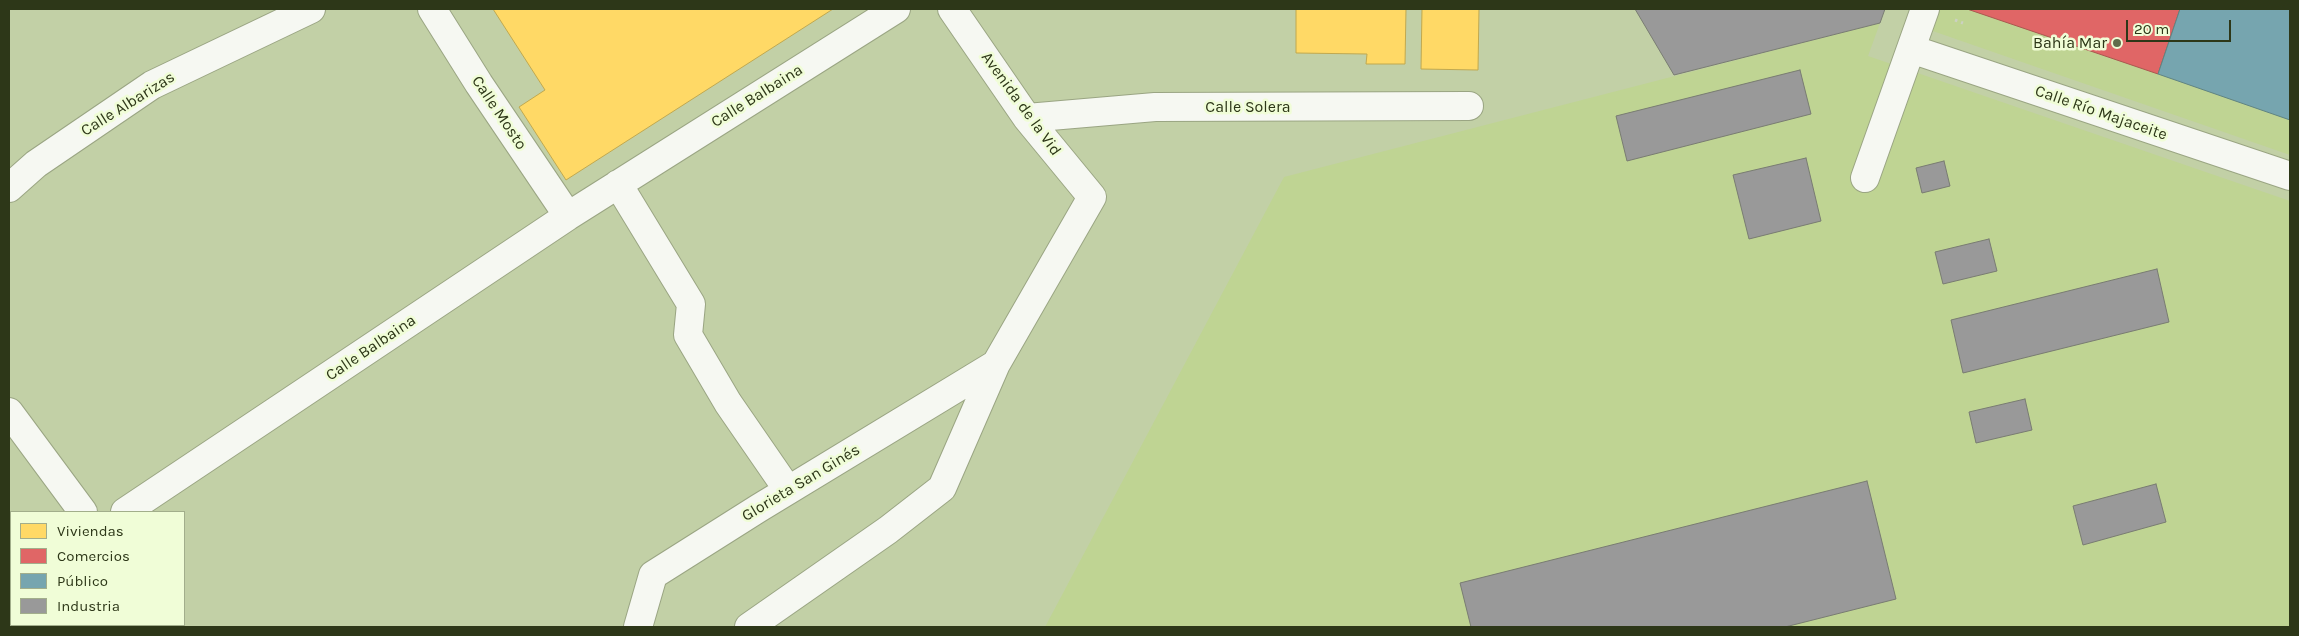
<!DOCTYPE html>
<meta charset="utf-8">
<style>
body{margin:0}
#map{position:relative;width:2299px;height:636px;overflow:hidden;background:#c2d0a6;font-family:Karla,sans-serif}
canvas{display:block}
.frame{position:absolute;inset:0;border:10px solid #2d3718;pointer-events:none}
.legend{position:absolute;left:10px;top:511px;width:175px;height:115px;box-sizing:border-box;background:#f0fdd7;border:1px solid #a2ae8b;margin:0;padding:6px 9px;list-style:none;font-size:15px;color:#2d3718}
.legend li{display:flex;align-items:center;gap:10px;height:25px}
.legend b{width:25px;border:1px solid #a2ae8b}
.scale{position:absolute;left:2126px;top:20px;width:105px;height:22px;box-sizing:border-box;border:2px solid #2d3718;border-top:0;padding-left:6px;font-size:15px;line-height:18px;white-space:nowrap;color:#2d3718;-webkit-text-stroke:4px #f0fdd7;paint-order:stroke}
</style>
<div id="map">
<canvas width="2299" height="636"></canvas>
<div class="frame"></div>
<ul class="legend">
<li><b style="height:14px;background:#ffd966"></b>Viviendas</li>
<li><b style="height:14px;background:#e06666"></b>Comercios</li>
<li><b style="height:14px;background:#76a5af"></b>Público</li>
<li><b style="height:14px;background:#999"></b>Industria</li>
</ul>
<div class="scale">20 m</div>
</div>
<script>
const context = document.querySelector('canvas').getContext('2d');
context.lineJoin = 'round';
function fillPath(path, color) {
  context.fillStyle = color;
  context.fill(path, 'evenodd');
}
function shape(rows) {
  const path = new Path2D();
  for (const r of rows) {
    path.moveTo(r[0], r[1]);
    for (let i = 2; i < r.length; i += 2) path.lineTo(r[i], r[i + 1]);
  }
  return path;
}
function trace(path, color, width, dash) {
  context.strokeStyle = color;
  context.lineWidth = width;
  context.lineCap = dash ? 'butt' : 'round';
  context.setLineDash(dash || []);
  context.stroke(path);
}
function label(font, color, halo, rows, align = 'center') {
  context.font = font + ' Karla,sans-serif';
  context.lineWidth = 5;
  context.setLineDash([]);
  context.textBaseline = 'middle';
  context.strokeStyle = halo;
  context.fillStyle = color;
  for (const [text, x, y, turn = 0] of rows) {
    context.save();
    context.translate(x, y);
    context.rotate((+turn || 0) * Math.PI / 180);
    context.textAlign = isNaN(turn) ? turn : align;
    if (halo) context.strokeText(text, 0, 0);
    context.fillText(text, 0, 0);
    context.restore();
  }
}
fillPath(shape([
 [1931,9,2290,9,2290,155,1924,28],
 [1880,23,1868,56,2290,201,2290,627,1045,627,1284,177]
]), '#bfd493');
const homes = shape([
 [493,9,833,9,566,180,519,107,545,90,493,9],
 [1296,9,1406,9,1405,64,1366,64,1367,54,1296,53,1296,9],
 [1422,9,1479,9,1478,70,1421,69,1422,9]
]);
fillPath(homes, '#ffd966');
trace(homes, '#c0a84f', 1);
const shops = shape([
 [1967,9,2180,9,2158,74,1967,9]
]);
fillPath(shops, '#e06666');
trace(shops, '#aa584f', 1);
const public = shape([
 [2180,9,2290,9,2290,120,2158,74,2180,9]
]);
fillPath(public, '#76a5af');
trace(public, '#608482', 1);
const industry = shape([
 [1635,9,1885,9,1880,23,1674,75,1635,9],
 [1800,70,1811,114,1627,161,1616,116,1800,70],
 [1806,158,1821,221,1749,239,1733,175,1806,158],
 [1944,161,1950,186,1922,193,1916,168,1944,161],
 [1989,239,1997,271,1943,284,1935,252,1989,239],
 [2157,269,2169,322,1963,373,1951,320,2157,269],
 [2025,399,2032,430,1976,443,1969,412,2025,399],
 [1867,481,1896,599,1785,627,1471,627,1460,583,1867,481],
 [2156,484,2166,522,2083,545,2073,506,2156,484]
]);
fillPath(industry, '#999');
trace(industry, '#797c72', 1);
const minor = shape([
 [432,9,479,84,568,216],
 [1911,49,2290,176],
 [1027,118,1155,107,1469,106],
 [1865,178,1925,9],
 [618,184,691,304,688,335,728,403,788,490],
 [9,188,36,164,152,85,311,9],
 [9,412,83,512],
 [125,512,568,216,896,9],
 [9,590,11,589],
 [167,625,169,627],
 [638,627,653,575,759,508,996,364],
 [749,627,888,530,942,488,996,364,1092,197,1027,118,952,9]
]);
trace(minor, '#9aa583', 30);
trace(shape([
 [1955,20,1963,23]
]), '#ccd1c3', 3, [2.5, 4]);
trace(minor, '#f6f8f2', 28);
for (const [x, y, r, color] of [
 [2117,43,5,"#616d4a"]
]) {
  const dot = new Path2D();
  dot.arc(x, y, r, 0, 2 * Math.PI);
  context.fillStyle = color;
  context.fill(dot);
  trace(dot, '#f0fdd7', 2);
}
label('16px', '#2d3718', '#f0fdd7', [
 ["Bahía Mar",2107,43]
], 'right');
label('16px', '#2d3718', '#f0fdd7', [
 ["Calle Balbaina",757,96,-32],
 ["Calle Albarizas",128,104,-32],
 ["Avenida de la Vid",1021,104,54],
 ["Calle Solera",1248,107],
 ["Calle Mosto",499,113,56],
 ["Calle Río Majaceite",2101,113,19],
 ["Calle Balbaina",371,348,-34],
 ["Glorieta San Ginés",801,483,-31]
]);
</script>
